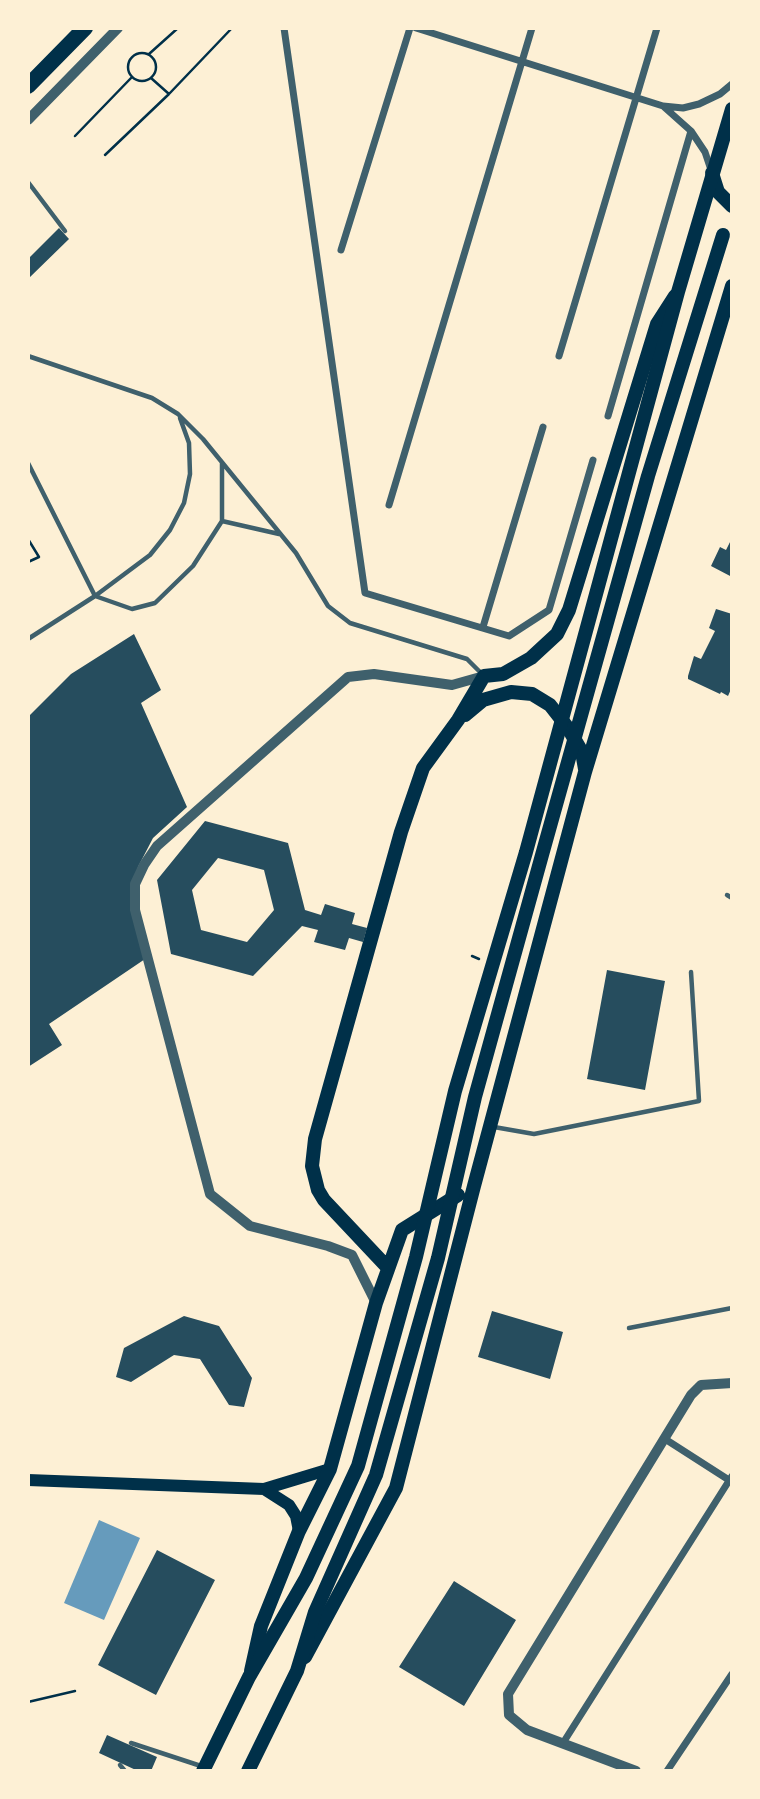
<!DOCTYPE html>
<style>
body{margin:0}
#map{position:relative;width:760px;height:1799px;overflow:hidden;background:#fdf0d5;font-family:"Source Serif 4",serif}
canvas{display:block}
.frame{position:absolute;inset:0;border:30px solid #fdf0d5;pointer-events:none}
</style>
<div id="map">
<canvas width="760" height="1799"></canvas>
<div class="frame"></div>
</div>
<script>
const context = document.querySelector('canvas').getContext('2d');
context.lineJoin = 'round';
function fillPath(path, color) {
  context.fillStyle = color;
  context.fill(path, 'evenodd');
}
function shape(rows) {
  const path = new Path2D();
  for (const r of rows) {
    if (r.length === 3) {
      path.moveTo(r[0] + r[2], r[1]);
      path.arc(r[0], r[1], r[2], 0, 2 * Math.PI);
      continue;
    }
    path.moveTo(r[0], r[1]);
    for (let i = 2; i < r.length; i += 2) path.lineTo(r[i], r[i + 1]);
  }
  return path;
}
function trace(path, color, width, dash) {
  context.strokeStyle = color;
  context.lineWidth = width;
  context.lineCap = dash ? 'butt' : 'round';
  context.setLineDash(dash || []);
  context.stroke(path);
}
fillPath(shape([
 [99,1520,140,1538,104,1620,64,1603]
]), '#669bbc');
fillPath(shape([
 [59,228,69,239,28,279,28,259],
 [732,538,732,577,711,566,720,547,726,550],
 [716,609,732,614,732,687,728,696,721,692,720,694,688,679,688,676,694,656,701,659,715,631,709,628],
 [134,634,161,690,141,703,187,807,153,838,138,867,132,898,148,957,49,1024,62,1045,28,1067,28,717,71,674],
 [205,821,288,843,305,910,321,915,325,904,355,913,352,924,367,928,363,942,349,938,345,950,314,942,318,930,302,926,253,976,171,954,157,880],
 [218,858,264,870,274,910,247,942,201,930,192,890],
 [607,970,665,981,645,1090,587,1079],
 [492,1311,563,1332,550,1379,478,1357],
 [184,1316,219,1326,252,1378,244,1407,229,1405,200,1359,174,1355,131,1382,116,1377,124,1348],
 [157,1550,215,1580,156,1695,98,1665],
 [454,1581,516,1620,464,1706,399,1667],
 [107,1735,157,1757,151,1771,138,1771,99,1753]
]), '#264d5e');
trace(shape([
 [142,67,14],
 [149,54,178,28],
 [151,78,169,94],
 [75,136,132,77],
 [105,155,169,94,232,28],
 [28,539,39,557,28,562],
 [472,956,479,959],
 [28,1702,75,1691]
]), '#003049', 2.5);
trace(shape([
 [28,182,65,231],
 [28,356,152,398,178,414,203,439,296,553,328,606,350,623,467,659,481,673],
 [28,463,95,596,132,609,155,603,193,566,222,521,222,463],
 [222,521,279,534],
 [28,639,95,596,150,555,170,530,184,503,190,474,189,443,180,418],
 [727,895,732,898],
 [494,1127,534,1134,699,1101,691,972],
 [629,1328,732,1308],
 [131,1743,204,1767],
 [120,1765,125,1771]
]), '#3f606c', 4.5);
trace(shape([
 [284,28,365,593,509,636,549,610,593,460],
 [416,28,663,106],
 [711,170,705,152,691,131,663,106,683,108,699,104,720,94,732,84],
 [341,250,410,28],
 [559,356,657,28],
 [608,416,691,131],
 [389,505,532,28],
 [483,627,543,427],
 [665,1439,732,1482],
 [563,1743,732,1476],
 [667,1771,732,1674]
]), '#3f606c', 7);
trace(shape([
 [28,120,118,28],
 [376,1303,352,1255,328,1246,250,1226,210,1194,135,910,135,884,144,865,157,846,348,677,374,674,452,685,484,676],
 [636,1771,527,1730,509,1715,508,1694,691,1395,701,1385,732,1383]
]), '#3f606c', 10);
trace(shape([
 [28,1480,264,1489],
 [299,1531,296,1516,289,1505,264,1489,330,1469]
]), '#003049', 12);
trace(shape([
 [712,173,718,192,732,206],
 [465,715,483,700,511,692,532,694,550,705,568,728,582,752,585,769],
 [388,1268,324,1200,318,1190,312,1166,315,1139,401,832,423,768,458,720,484,676,503,674,531,658,557,634,569,610,657,324,675,296],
 [305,1657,396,1488,474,1186,585,772,732,286],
 [251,1671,261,1626,299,1531,330,1469,376,1303,402,1230,458,1195]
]), '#003049', 14);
trace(shape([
 [203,1771,249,1677,306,1578,358,1466,416,1257,455,1091,526,852,678,292,732,109],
 [248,1771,297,1671,315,1612,376,1475,438,1258,475,1097,542,855,648,476,723,235]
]), '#003049', 14);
trace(shape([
 [28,86,85,28]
]), '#003049', 16);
</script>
